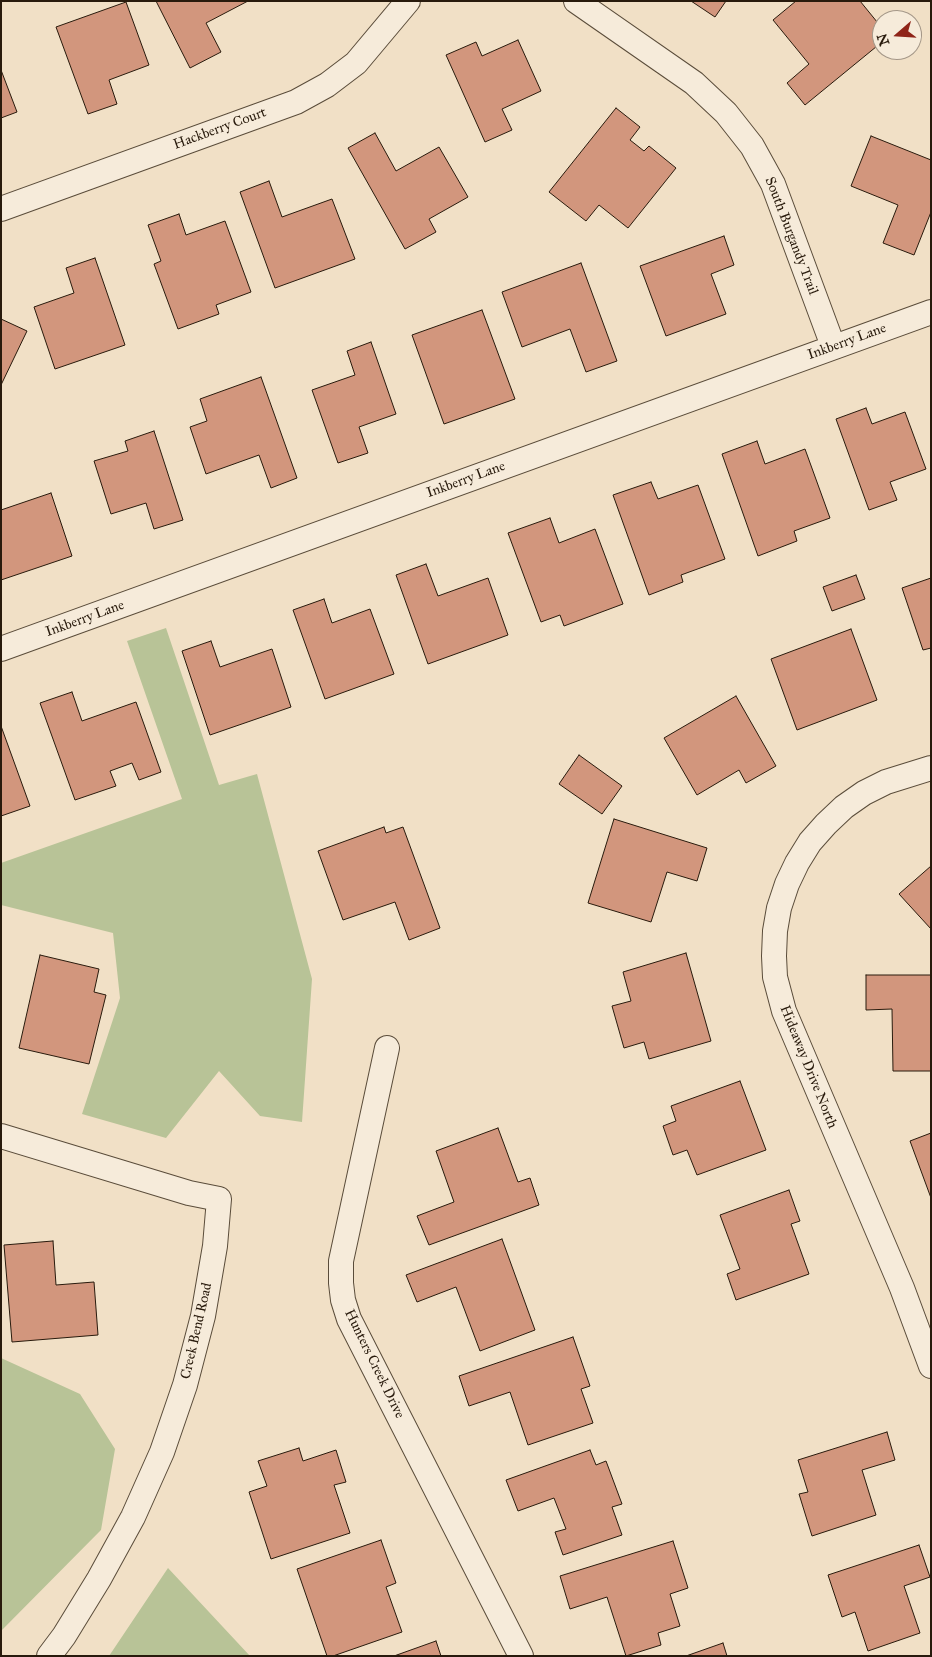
<!DOCTYPE html>
<style>
body{margin:0}
#map{position:relative;width:932px;height:1657px;overflow:hidden;background:#f1e0c6;font-family:"IM FELL Great Primer",serif}
canvas{display:block}
.frame{position:absolute;inset:0;border:2px solid #281a0c;pointer-events:none}
.north{position:absolute;left:872px;top:10px;width:50px;height:50px;box-sizing:border-box;background:#f6ebda;border:1px solid #a49788;border-radius:50%;rotate:251deg;font-size:14px;font-weight:700;line-height:20px;text-align:center;color:#281a0c}
.north::after{content:'';display:block;margin:auto;width:18px;height:22px;background:#8f2418;clip-path:polygon(50% 0,100% 100%,50% 72%,0 100%)}
</style>
<div id="map">
<canvas width="932" height="1657"></canvas>
<div class="frame"></div>
<div class="north">N</div>
</div>
<script>
const context = document.querySelector('canvas').getContext('2d');
context.lineJoin = 'round';
function fillPath(path, color) {
  context.fillStyle = color;
  context.fill(path, 'evenodd');
}
function shape(rows) {
  const path = new Path2D();
  for (const r of rows) {
    path.moveTo(r[0], r[1]);
    for (let i = 2; i < r.length; i += 2) path.lineTo(r[i], r[i + 1]);
  }
  return path;
}
function trace(path, color, width, dash) {
  context.strokeStyle = color;
  context.lineWidth = width;
  context.lineCap = dash ? 'butt' : 'round';
  context.setLineDash(dash || []);
  context.stroke(path);
}
function label(font, color, halo, rows, align = 'center') {
  context.font = font + ' "IM FELL Great Primer",serif';
  context.lineWidth = 4;
  context.setLineDash([]);
  context.textBaseline = 'middle';
  context.strokeStyle = halo;
  context.fillStyle = color;
  for (const [text, x, y, turn = 0] of rows) {
    context.save();
    context.translate(x, y);
    context.rotate((+turn || 0) * Math.PI / 180);
    context.textAlign = isNaN(turn) ? turn : align;
    if (halo) context.strokeText(text, 0, 0);
    context.fillText(text, 0, 0);
    context.restore();
  }
}
fillPath(shape([
 [166,628,219,785,257,774,312,979,302,1122,260,1116,219,1071,166,1138,82,1114,120,998,113,933,1,905,1,863,182,799,127,641],
 [1,1358,80,1394,115,1449,101,1530,1,1631],
 [168,1568,250,1656,109,1656]
]), '#b8c397');
const building = shape([
 [156,1,248,1,206,23,221,52,190,68,156,1],
 [691,1,726,1,715,17,691,1],
 [796,1,860,1,882,28,882,42,805,105,787,83,809,64,773,20,796,1],
 [126,2,149,65,109,80,117,104,88,114,56,27,126,2],
 [518,40,541,91,502,109,512,130,485,142,446,55,476,42,482,56,518,40],
 [1,70,17,112,1,118,1,70],
 [616,108,640,127,630,140,644,151,649,146,676,168,628,228,599,205,586,221,549,192,616,108],
 [375,133,396,171,439,147,468,197,429,219,436,232,405,249,348,148,375,133],
 [871,136,931,160,931,212,914,255,883,243,898,205,851,186,871,136],
 [269,181,282,217,332,199,355,259,275,288,240,192,269,181],
 [179,214,186,235,225,221,251,292,216,305,219,314,178,329,154,264,161,261,148,225,179,214],
 [724,236,734,265,711,274,726,314,666,336,640,266,724,236],
 [95,258,125,345,55,369,34,307,74,293,66,268,95,258],
 [581,263,617,361,586,372,570,329,522,347,502,292,581,263],
 [482,310,515,399,444,424,412,335,482,310],
 [1,319,27,331,1,385,1,319],
 [371,342,396,414,359,427,368,453,338,463,312,390,355,375,347,351,371,342],
 [261,377,297,478,271,488,259,455,206,474,190,427,207,421,200,399,261,377],
 [866,408,872,424,905,412,926,469,890,482,897,500,869,510,836,419,866,408],
 [154,431,183,520,154,529,146,503,111,514,94,461,128,451,125,441,154,431],
 [757,441,765,464,805,449,830,518,794,531,797,541,758,556,722,454,757,441],
 [651,482,658,499,698,485,725,559,681,575,683,582,649,595,613,495,651,482],
 [51,493,72,556,1,580,1,510,51,493],
 [550,518,559,543,595,529,623,604,564,626,560,615,541,622,508,533,550,518],
 [426,564,438,596,488,578,508,635,428,664,396,575,426,564],
 [856,575,865,599,832,611,823,587,856,575],
 [931,578,931,648,923,650,902,588,931,578],
 [324,599,332,623,370,609,394,674,325,699,293,610,324,599],
 [851,629,877,700,797,730,771,659,851,629],
 [211,641,220,667,272,649,291,707,210,735,182,651,211,641],
 [72,692,82,721,136,702,161,772,139,780,132,763,110,771,116,786,75,800,40,703,72,692],
 [736,696,776,766,746,783,739,770,697,795,664,738,736,696],
 [1,726,30,806,1,816,1,726],
 [579,755,622,786,602,814,559,784,579,755],
 [614,819,707,848,697,881,667,872,651,922,588,903,614,819],
 [384,827,386,833,403,827,440,928,409,940,395,902,343,920,318,851,384,827],
 [931,866,931,929,899,894,931,866],
 [686,953,711,1041,649,1059,644,1042,624,1048,612,1006,631,1001,623,972,686,953],
 [40,955,99,969,94,992,106,995,89,1064,19,1048,40,955],
 [866,975,931,975,931,1071,893,1071,892,1009,866,1010,866,975],
 [740,1081,766,1150,697,1175,687,1150,673,1155,663,1126,676,1121,671,1106,740,1081],
 [498,1128,518,1182,530,1178,539,1205,429,1245,417,1216,454,1202,436,1151,498,1128],
 [931,1133,931,1198,910,1141,931,1133],
 [789,1190,800,1221,791,1224,809,1274,736,1300,727,1274,740,1269,720,1215,789,1190],
 [502,1239,535,1330,480,1351,456,1287,417,1302,406,1275,502,1239],
 [53,1241,56,1285,94,1282,98,1335,12,1342,4,1245,53,1241],
 [573,1337,590,1386,581,1389,593,1423,528,1445,510,1392,469,1406,459,1376,573,1337],
 [887,1432,895,1460,862,1470,876,1515,812,1536,799,1494,808,1492,798,1460,887,1432],
 [299,1448,303,1461,336,1450,346,1482,334,1485,350,1533,271,1559,249,1492,267,1486,258,1461,299,1448],
 [590,1450,596,1465,606,1461,622,1504,612,1507,622,1535,563,1555,555,1532,566,1529,554,1498,518,1511,506,1480,590,1450],
 [381,1540,396,1583,386,1587,402,1632,333,1656,327,1656,297,1569,381,1540],
 [673,1541,688,1588,670,1594,680,1626,658,1633,661,1645,626,1656,607,1597,570,1609,560,1576,673,1541],
 [919,1545,930,1577,904,1586,920,1633,868,1651,855,1612,842,1617,828,1575,919,1545],
 [436,1641,441,1656,394,1656,436,1641],
 [723,1643,727,1656,686,1656,723,1643]
]);
fillPath(building, '#d2967d');
trace(building, '#281a0c', 1);
const minor = shape([
 [576,1,694,83,726,113,752,146,773,184,833,346],
 [1,209,296,102,327,85,356,63,408,1],
 [1,649,931,312],
 [931,768,886,782,864,793,844,807,826,824,810,842,797,863,787,884,779,908,775,931,774,956,775,977,784,1011,902,1288,931,1366],
 [387,1048,341,1261,341,1283,343,1300,349,1319,521,1656],
 [1,1136,189,1193,219,1199,215,1246,203,1316,185,1385,162,1452,133,1517,99,1579,64,1636,49,1656]
]);
trace(minor, '#5a4c3a', 26);
trace(minor, '#f6ebda', 24);
label('14px', '#281a0c', '#f6ebda', [
 ["Hackberry Court",220,129,-20],
 ["South Burgandy Trail",791,236,69],
 ["Inkberry Lane",847,342,-20],
 ["Inkberry Lane",466,480,-20],
 ["Inkberry Lane",85,619,-20],
 ["Hideaway Drive North",808,1067,68],
 ["Creek Bend Road",197,1331,-77],
 ["Hunters Creek Drive",374,1364,64]
]);
</script>
